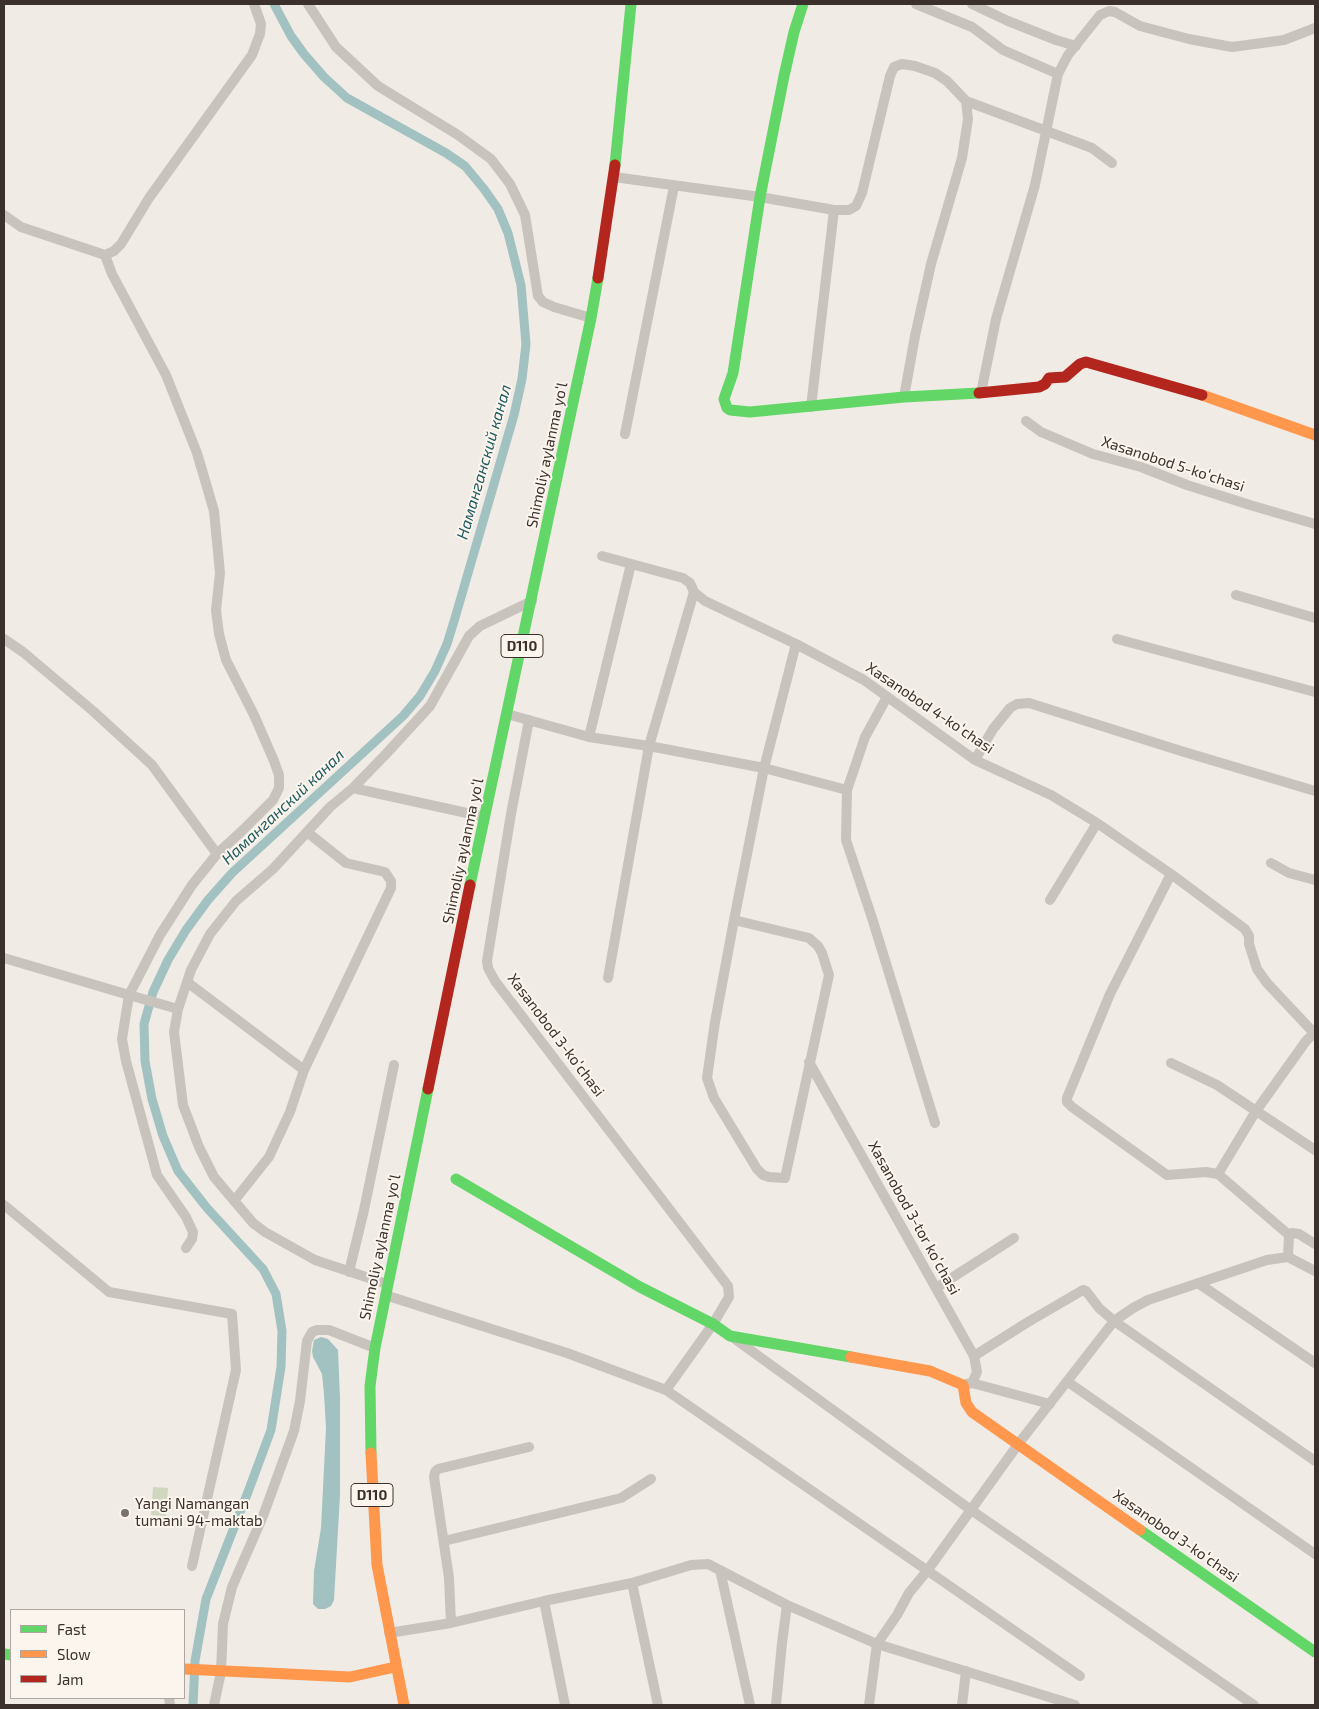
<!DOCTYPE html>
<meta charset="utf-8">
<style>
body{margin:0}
#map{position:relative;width:1319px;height:1709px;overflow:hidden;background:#f0ebe5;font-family:"Exo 2",sans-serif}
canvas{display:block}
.frame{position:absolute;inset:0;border:5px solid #3b302b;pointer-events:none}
.legend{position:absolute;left:10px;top:1609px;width:175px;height:90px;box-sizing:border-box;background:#fbf5ee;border:1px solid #aea6a0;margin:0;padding:6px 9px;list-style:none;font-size:15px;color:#3b302b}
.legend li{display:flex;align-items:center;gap:10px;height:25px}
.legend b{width:25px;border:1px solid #aea6a0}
</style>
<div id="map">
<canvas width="1319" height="1709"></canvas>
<div class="frame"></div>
<ul class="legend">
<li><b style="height:6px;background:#63d668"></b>Fast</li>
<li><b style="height:6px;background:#ff974d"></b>Slow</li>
<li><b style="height:6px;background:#b3261e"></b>Jam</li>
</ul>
</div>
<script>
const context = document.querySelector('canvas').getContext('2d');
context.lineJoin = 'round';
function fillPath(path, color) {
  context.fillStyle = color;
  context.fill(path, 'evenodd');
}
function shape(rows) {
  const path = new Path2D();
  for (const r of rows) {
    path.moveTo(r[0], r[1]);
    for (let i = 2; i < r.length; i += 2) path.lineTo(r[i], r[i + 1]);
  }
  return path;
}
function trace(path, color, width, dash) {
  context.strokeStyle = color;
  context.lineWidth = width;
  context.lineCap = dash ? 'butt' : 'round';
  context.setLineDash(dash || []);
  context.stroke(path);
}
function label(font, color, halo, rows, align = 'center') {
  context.font = font + ' "Exo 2",sans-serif';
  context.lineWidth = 4;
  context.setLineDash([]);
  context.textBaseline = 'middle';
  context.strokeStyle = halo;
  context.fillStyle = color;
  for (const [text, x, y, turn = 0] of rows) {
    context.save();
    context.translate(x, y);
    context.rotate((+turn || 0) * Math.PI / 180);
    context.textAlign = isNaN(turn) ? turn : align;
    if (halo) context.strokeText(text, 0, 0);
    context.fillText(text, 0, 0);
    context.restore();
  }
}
fillPath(shape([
 [153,1487,168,1488,166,1516,151,1515]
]), '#d1d6bf');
fillPath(shape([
 [321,1337,328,1339,338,1350,340,1398,340,1495,334,1600,331,1606,325,1609,318,1609,313,1604,314,1571,321,1528,326,1428,324,1394,322,1374,313,1357,312,1351,314,1340]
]), '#a1c2c1');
trace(shape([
 [193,1705,195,1661,206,1599,248,1492,271,1430,281,1367,282,1331,276,1294,263,1269,207,1208,178,1171,163,1136,152,1099,145,1061,144,1024,153,992,168,960,186,930,208,900,232,873,403,716,420,696,435,671,447,644,455,618,514,415,522,379,526,344,521,285,508,233,498,209,484,189,465,166,446,153,347,98,324,77,304,54,291,36,274,4]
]), '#a1c2c1', 9);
trace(shape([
 [308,4,336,47,378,86,458,135,491,159,510,184,525,215,538,296,543,302,554,307,591,318],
 [916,4,972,27,1003,50,1058,74,1068,55,1100,15,1109,11,1115,12,1140,26,1189,39,1232,47,1284,40,1315,28],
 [972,4,1008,21,1056,40,1076,46],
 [614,177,760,197,834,210,811,407],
 [834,210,849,210,856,206,862,193,890,76,894,67,902,64,915,66,935,73,947,81,966,101,1092,148,1112,163],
 [4,215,21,227,105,255,114,251,121,244,149,198,252,55,260,34,261,24,254,4],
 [981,393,996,319,1035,185,1058,74],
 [904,397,915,336,931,264,962,158,968,119,966,101],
 [1026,421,1041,432,1093,454,1141,467,1187,485,1250,505,1315,524],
 [625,434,674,186],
 [602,556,683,578,690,583,694,592,705,601,796,644,864,680,975,760,1051,795,1097,823,1171,874,1245,929,1249,936,1249,944,1257,969,1267,983,1314,1033],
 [1236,595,1315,618],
 [4,639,23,652,93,711,152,765,217,854],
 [1117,639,1315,692],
 [507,714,589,737,631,564],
 [529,720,511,814,487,961,488,968,495,981,728,1286,729,1297,713,1324,666,1390],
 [589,737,649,746,764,768,847,790,865,737,887,697],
 [975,760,993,729,1010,708,1017,704,1029,703,1181,751,1315,791],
 [353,788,485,817],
 [847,790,846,840,873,921,935,1123],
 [1271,863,1289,873,1315,880],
 [1171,874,1110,994,1067,1098,1067,1102,1072,1107,1167,1175,1206,1172,1218,1174,1289,1235,1288,1257],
 [1050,900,1097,823],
 [734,920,809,938,818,946,822,953,829,975,785,1178,769,1177,763,1175,757,1169,714,1098,707,1078,715,1022,734,920,764,768,796,644],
 [4,958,129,995,160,935,192,885,217,854,244,829,273,800,279,788,279,775,274,761,254,715,226,660,219,634,216,610,220,573,214,511,197,453,166,375,112,274,105,255],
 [608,978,649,746,694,592],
 [187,982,304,1070],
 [178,1009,129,995,122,1039,126,1061,157,1175,186,1217,193,1232,192,1239,186,1248],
 [809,1062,974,1356,977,1372,972,1383,963,1385],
 [1171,1063,1217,1085,1315,1150],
 [1218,1174,1256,1111,1306,1041,1315,1032],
 [234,1201,269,1157,290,1112,304,1070,391,888,391,881,385,872,346,863,307,832],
 [4,1205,109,1292,232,1314,236,1370,192,1566],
 [1289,1235,1292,1233,1299,1234,1315,1244],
 [349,1272,364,1210,394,1065],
 [1198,1283,1315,1363],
 [387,1284,315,1260,265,1232,253,1223,214,1177,199,1147,183,1105,174,1032,178,1009,191,970,210,934,236,901,273,869,330,807,353,788,386,754,430,706,469,636,480,626,532,601],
 [936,1288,1014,1238],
 [385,1295,567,1353,666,1390,1080,1676],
 [735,1339,971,1510,1254,1705],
 [974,1356,1028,1322,1083,1290,1086,1291,1099,1308,1114,1321,1315,1461],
 [1068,1382,1315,1554],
 [972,1383,1050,1404],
 [444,1541,621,1498,651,1479],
 [720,1570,750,1705],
 [632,1583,658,1705],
 [544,1601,565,1705],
 [451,1623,449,1578,434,1477,435,1472,438,1469,529,1447],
 [389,1633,451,1623,544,1601,632,1583,691,1565,708,1564,787,1605,877,1644,1075,1705],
 [169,1698,170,1705],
 [214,1705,221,1672,223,1624,232,1587,263,1516,294,1431,300,1401,307,1341,312,1332,317,1330,329,1330,375,1348],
 [776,1705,782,1643,787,1605],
 [869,1705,877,1644,897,1615,909,1593,927,1571,1019,1443,1114,1321,1133,1308,1148,1300,1267,1260,1288,1257,1315,1271],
 [962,1705,966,1671]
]), '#c9c3be', 10);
trace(shape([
 [803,4,794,32,784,76,760,197,733,373,724,399,727,408,730,410,750,412,904,397,979,393],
 [615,165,631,4],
 [470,885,591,318,598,278],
 [456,1179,640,1287,713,1324,730,1336,851,1357],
 [371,1453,370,1386,375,1348,428,1089],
 [1140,1530,1315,1652],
 [4,1654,11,1655]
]), '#63d668', 11);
trace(shape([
 [1202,395,1315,435],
 [851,1357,930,1371,963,1385,966,1403,972,1412,1140,1530],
 [371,1453,377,1565,404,1705],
 [184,1669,350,1677,395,1667]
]), '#ff974d', 11);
trace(shape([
 [598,278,615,165],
 [979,393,1039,387,1045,384,1049,378,1065,377,1080,364,1086,362,1202,395],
 [428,1089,470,885]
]), '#b3261e', 11);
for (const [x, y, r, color] of [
 [125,1513,5,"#7a716c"]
]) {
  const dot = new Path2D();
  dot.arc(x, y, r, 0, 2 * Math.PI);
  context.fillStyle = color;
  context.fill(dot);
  trace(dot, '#fbf5ee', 2);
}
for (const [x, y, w] of [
 [522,646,42],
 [372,1495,42]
]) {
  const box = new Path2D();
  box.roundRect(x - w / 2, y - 11.5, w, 23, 4);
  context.fillStyle = '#fbf5ee';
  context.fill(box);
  trace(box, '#3b302b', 1);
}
label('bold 14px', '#3b302b', null, [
 ["D110",522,646],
 ["D110",372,1495]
]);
label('15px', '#3b302b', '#fbf5ee', [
 ["Shimoliy aylanma yoʻl",547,455,-78],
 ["Xasanobod 5-koʻchasi",1173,464,18],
 ["Xasanobod 4-koʻchasi",930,708,34],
 ["Shimoliy aylanma yoʻl",463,851,-78],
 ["Xasanobod 3-koʻchasi",556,1035,53],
 ["Xasanobod 3-tor koʻchasi",914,1218,61],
 ["Shimoliy aylanma yoʻl",380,1247,-78],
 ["Xasanobod 3-koʻchasi",1176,1536,35]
]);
label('15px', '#3b302b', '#fbf5ee', [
 ["Yangi Namangan",135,1504],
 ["tumani 94-maktab",135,1521]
], 'left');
label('italic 16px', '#1f5a5e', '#fbf5ee', [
 ["Наманганский канал",484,462,-74],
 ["Наманганский канал",283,807,-43]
]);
</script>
